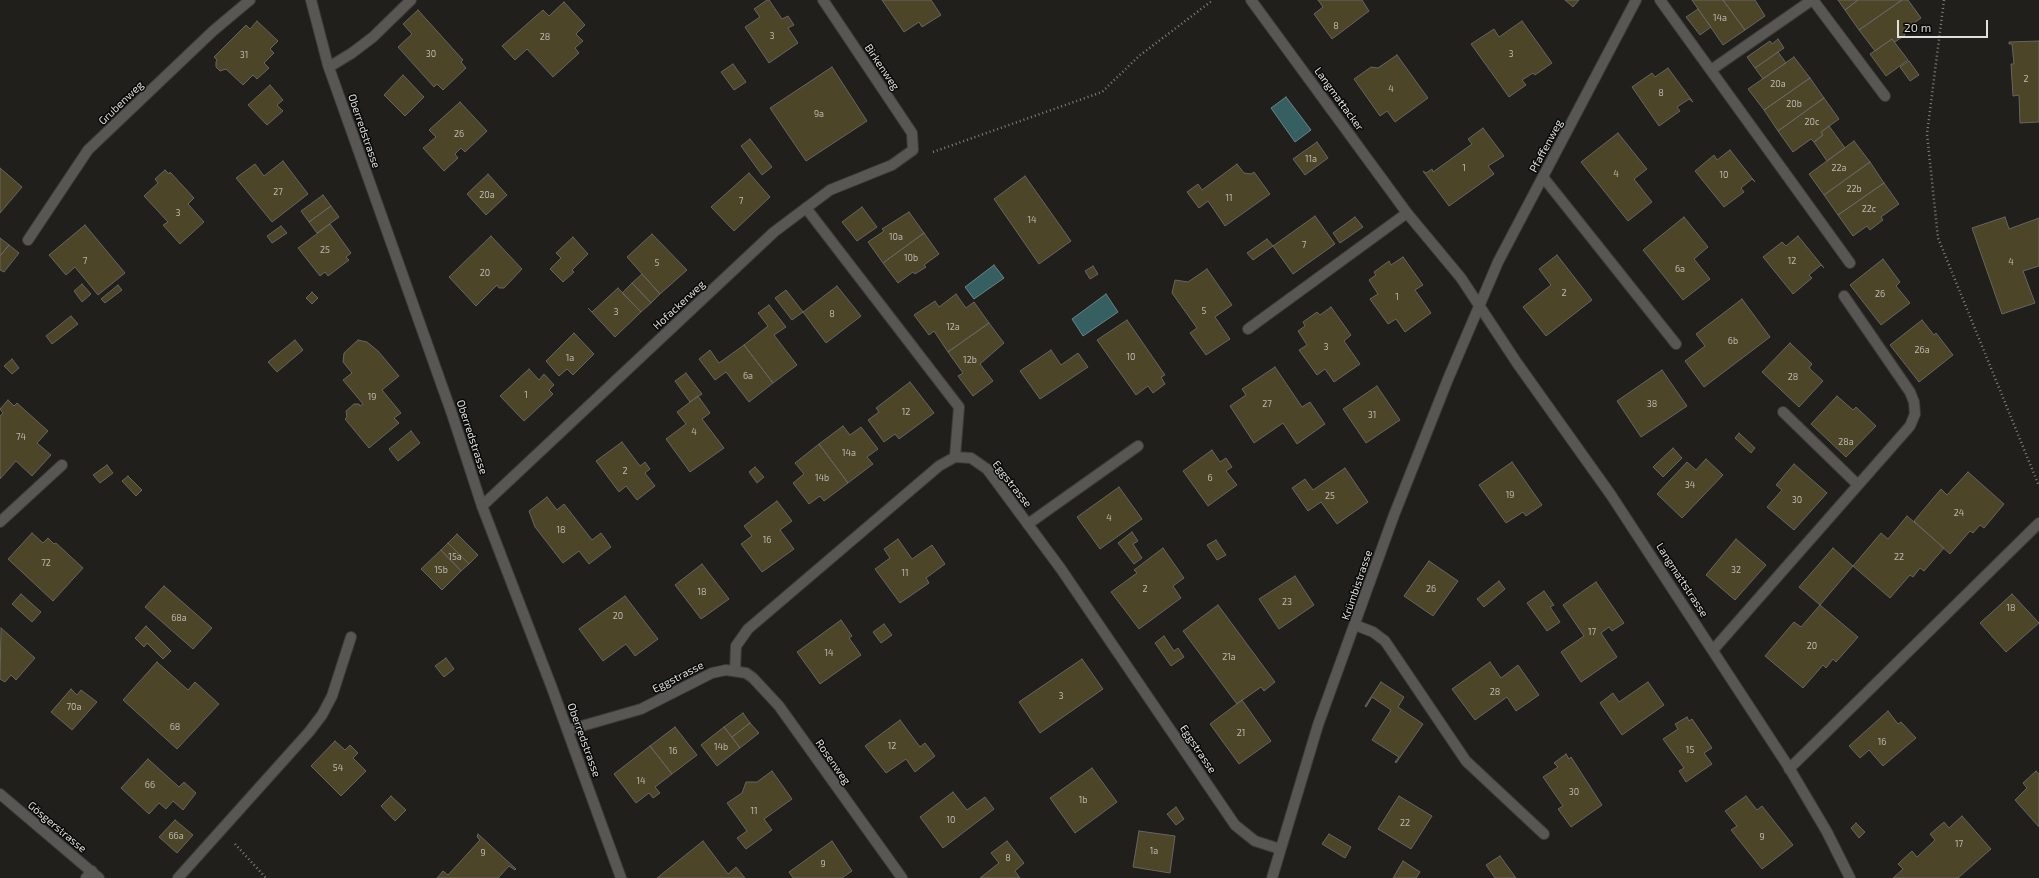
<!DOCTYPE html>
<meta charset="utf-8">
<style>
body{margin:0}
#map{position:relative;width:2039px;height:878px;overflow:hidden;background:#201f1c;font-family:"Exo 2",sans-serif}
canvas{display:block}
.scale{position:absolute;left:1897px;top:20px;width:91px;height:18px;box-sizing:border-box;border:2px solid #dfdfdd;border-top:0;padding-left:5px;font-size:12px;line-height:14px;white-space:nowrap;color:#dfdfdd;-webkit-text-stroke:3px #090908;paint-order:stroke}
</style>
<div id="map">
<canvas width="2039" height="878"></canvas>
<div class="scale">20 m</div>
</div>
<script>
const context = document.querySelector('canvas').getContext('2d');
context.lineJoin = 'round';
function fillPath(path, color) {
  context.fillStyle = color;
  context.fill(path, 'evenodd');
}
function shape(rows) {
  const path = new Path2D();
  for (const r of rows) {
    path.moveTo(r[0], r[1]);
    for (let i = 2; i < r.length; i += 2) path.lineTo(r[i], r[i + 1]);
  }
  return path;
}
function trace(path, color, width, dash) {
  context.strokeStyle = color;
  context.lineWidth = width;
  context.lineCap = dash ? 'butt' : 'round';
  context.setLineDash(dash || []);
  context.stroke(path);
}
function label(font, color, halo, rows, align = 'center') {
  context.font = font + ' "Exo 2",sans-serif';
  context.lineWidth = 3;
  context.setLineDash([]);
  context.textBaseline = 'middle';
  context.strokeStyle = halo;
  context.fillStyle = color;
  for (const [text, x, y, turn = 0] of rows) {
    context.save();
    context.translate(x, y);
    context.rotate((+turn || 0) * Math.PI / 180);
    context.textAlign = isNaN(turn) ? turn : align;
    if (halo) context.strokeText(text, 0, 0);
    context.fillText(text, 0, 0);
    context.restore();
  }
}
const water = shape([
 [1286,97,1311,130,1295,142,1271,108,1286,97],
 [994,265,1004,278,974,299,965,287,994,265],
 [1106,294,1118,312,1083,336,1072,319,1106,294]
]);
fillPath(water, '#355f61');
trace(water, '#688586', 1);
const building = shape([
 [767,0,769,0,782,19,788,16,794,25,788,28,798,43,769,63,745,27,760,17,754,9,767,0],
 [882,0,931,0,941,15,922,27,919,22,904,32,882,0],
 [1318,0,1362,0,1369,11,1332,39,1314,14,1323,7,1318,0],
 [1565,0,1579,0,1573,7,1565,0],
 [1692,0,1723,0,1745,30,1723,45,1692,0],
 [1723,0,1755,0,1765,16,1745,30,1723,0],
 [1838,0,1858,0,1845,10,1838,0],
 [1858,0,1902,0,1859,30,1845,10,1858,0],
 [1902,0,1908,0,1921,18,1903,31,1905,35,1895,42,1892,39,1875,51,1859,30,1902,0],
 [564,2,585,25,576,34,583,41,575,48,579,53,553,77,527,49,515,60,502,46,543,10,549,16,564,2],
 [1698,9,1711,27,1700,35,1686,17,1698,9],
 [418,10,463,60,461,62,466,68,443,90,437,84,434,87,398,47,412,34,403,24,418,10],
 [257,21,278,41,270,49,274,53,264,63,269,68,257,79,253,75,243,85,226,69,220,71,216,67,216,62,217,60,214,57,246,25,250,29,257,21],
 [1522,21,1552,63,1535,75,1533,73,1522,80,1526,85,1509,97,1471,44,1494,29,1499,37,1522,21],
 [1778,39,1784,48,1755,68,1747,57,1770,41,1772,44,1778,39],
 [1892,39,1908,60,1886,76,1870,54,1892,39],
 [2039,41,2039,122,2020,123,2019,95,2013,96,2011,64,2014,64,2012,44,2009,44,2009,42,2039,41],
 [1778,52,1786,63,1763,79,1755,68,1778,52],
 [1397,55,1428,98,1395,122,1387,111,1380,116,1354,79,1371,67,1378,68,1397,55],
 [1794,57,1810,78,1764,110,1748,89,1794,57],
 [1909,61,1919,75,1910,81,1900,67,1909,61],
 [733,64,746,82,734,90,721,72,733,64],
 [832,67,867,121,806,161,770,108,832,67],
 [1668,68,1693,102,1689,99,1677,107,1680,111,1659,126,1632,87,1652,73,1655,77,1668,68],
 [403,75,424,97,405,116,384,95,403,75],
 [1810,78,1824,98,1778,131,1764,110,1810,78],
 [270,85,283,100,277,105,283,111,267,125,248,105,270,85],
 [1824,98,1839,119,1821,132,1823,135,1814,142,1811,139,1793,152,1778,131,1824,98],
 [460,102,487,131,465,152,461,148,455,154,458,158,444,171,423,148,436,137,429,130,460,102],
 [1829,126,1845,148,1827,161,1814,142,1823,135,1821,132,1829,126],
 [1483,128,1504,156,1488,166,1494,174,1449,206,1423,171,1426,173,1432,169,1433,172,1472,144,1468,139,1483,128],
 [1618,133,1647,169,1634,179,1652,202,1628,221,1581,162,1618,133],
 [750,139,772,167,762,175,741,146,750,139],
 [1854,141,1870,162,1824,195,1809,174,1854,141],
 [1317,142,1328,158,1305,175,1293,159,1317,142],
 [1730,150,1755,182,1752,179,1741,188,1744,192,1724,207,1695,171,1714,155,1717,160,1730,150],
 [283,161,308,194,272,222,236,178,255,164,264,176,283,161],
 [1870,162,1884,183,1838,215,1824,195,1870,162],
 [1237,164,1244,173,1251,174,1254,172,1270,194,1225,226,1208,201,1199,208,1187,192,1198,184,1202,190,1237,164],
 [0,168,22,187,0,213,0,168],
 [165,170,169,174,170,172,194,198,188,204,204,222,180,244,163,225,168,222,144,196,158,183,155,179,165,170],
 [749,173,770,197,734,231,711,207,749,173],
 [488,174,507,195,486,215,467,194,488,174],
 [1025,176,1071,241,1039,264,994,199,1025,176],
 [1884,183,1899,204,1881,217,1883,220,1870,230,1867,226,1853,236,1838,215,1884,183],
 [323,195,331,206,309,222,301,211,323,195],
 [331,206,339,217,317,233,309,222,331,206],
 [862,207,877,227,857,241,842,222,862,207],
 [909,212,924,233,883,263,868,242,884,231,882,229,909,212],
 [1315,216,1335,244,1293,274,1273,246,1315,216],
 [1355,217,1363,227,1340,243,1333,233,1355,217],
 [1684,217,1708,247,1694,259,1710,279,1683,300,1643,250,1684,217],
 [2005,217,2009,229,2039,218,2039,266,2023,271,2035,303,2002,314,1972,228,2005,217],
 [330,224,351,253,346,257,349,260,328,276,325,272,320,276,298,248,330,224],
 [85,225,125,273,98,295,75,267,66,275,49,255,85,225],
 [281,226,287,233,272,243,267,236,281,226],
 [924,233,939,254,924,265,926,267,915,274,913,272,898,283,883,263,924,233],
 [652,234,687,270,660,294,627,257,652,234],
 [491,236,522,269,504,288,499,288,497,285,476,306,449,277,491,236],
 [1798,236,1824,268,1821,265,1809,275,1812,278,1793,294,1763,257,1782,242,1786,246,1798,236],
 [573,237,588,254,572,270,574,272,563,282,550,269,561,258,556,253,573,237],
 [0,238,9,245,0,256,0,238],
 [1267,239,1273,246,1253,260,1247,253,1267,239],
 [9,245,19,253,4,272,0,270,0,256,9,245],
 [1557,255,1592,300,1546,336,1523,307,1551,285,1539,269,1557,255],
 [1403,257,1423,285,1415,290,1431,313,1405,332,1396,319,1388,324,1370,299,1378,294,1369,280,1376,275,1374,272,1389,261,1391,265,1403,257],
 [1883,259,1900,282,1896,286,1910,303,1881,325,1850,285,1883,259],
 [1093,266,1098,274,1090,279,1085,271,1093,266],
 [1207,269,1232,305,1215,317,1230,339,1206,355,1190,333,1197,328,1172,293,1175,280,1188,282,1207,269],
 [642,274,660,294,651,303,632,283,642,274],
 [632,283,651,303,641,312,622,293,632,283],
 [82,284,91,294,82,302,74,291,82,284],
 [118,285,122,290,105,303,101,299,118,285],
 [837,286,861,316,826,343,803,312,792,320,775,298,786,290,803,312,837,286],
 [618,288,641,312,615,337,588,308,592,312,618,288],
 [312,292,318,298,312,304,306,298,312,292],
 [956,294,966,308,974,302,989,323,948,352,934,331,929,335,914,315,935,301,939,307,956,294],
 [1742,299,1770,337,1704,387,1685,361,1705,346,1696,334,1742,299],
 [769,305,786,327,774,335,797,365,773,383,744,345,768,326,758,313,769,305],
 [1331,307,1351,335,1344,341,1360,364,1334,382,1325,369,1317,375,1299,350,1307,345,1298,331,1305,326,1303,322,1317,312,1320,315,1331,307],
 [71,316,78,324,52,344,46,336,71,316],
 [1127,320,1165,375,1161,377,1165,384,1153,393,1148,386,1136,395,1097,340,1127,320],
 [1922,320,1934,335,1936,333,1953,355,1919,382,1890,345,1922,320],
 [989,323,1004,343,980,364,993,381,973,396,958,376,963,373,948,352,989,323],
 [574,333,594,354,573,375,567,369,559,376,546,361,574,333],
 [295,340,303,350,277,372,268,362,295,340],
 [358,340,367,342,378,351,399,376,382,390,401,413,394,418,399,423,369,448,345,419,347,417,346,411,354,404,359,404,360,406,363,404,343,380,352,373,343,362,344,353,358,340],
 [1790,343,1812,364,1809,368,1823,381,1799,407,1762,372,1790,343],
 [744,345,773,383,749,402,726,372,715,380,699,359,710,350,719,363,744,345],
 [1051,350,1061,365,1078,353,1088,367,1040,399,1020,371,1051,350],
 [12,359,19,368,12,374,4,366,12,359],
 [1275,367,1302,407,1310,402,1325,424,1297,444,1283,423,1254,443,1230,406,1246,395,1242,389,1275,367],
 [529,369,539,380,544,374,554,385,549,390,553,394,524,421,500,396,529,369],
 [1662,370,1687,406,1641,437,1617,401,1662,370],
 [686,373,702,394,690,402,675,381,686,373],
 [910,382,934,413,899,439,895,434,884,442,868,420,879,412,876,408,910,382],
 [1377,386,1400,420,1366,443,1343,409,1377,386],
 [698,396,710,413,702,419,724,448,690,472,666,439,686,424,677,412,698,396],
 [1837,396,1853,410,1856,407,1876,426,1846,457,1811,424,1837,396],
 [8,400,14,406,17,403,48,431,37,443,51,455,32,476,16,461,0,479,0,416,3,413,0,409,8,400],
 [843,426,850,435,861,427,878,449,867,457,873,464,848,483,819,444,843,426],
 [411,431,420,443,398,461,389,449,411,431],
 [1739,433,1755,448,1751,453,1735,438,1739,433],
 [622,442,640,466,645,462,650,469,645,473,655,486,637,500,626,486,619,492,596,461,622,442],
 [819,444,848,483,824,501,820,496,809,504,793,483,804,474,795,463,819,444],
 [1673,448,1682,458,1663,477,1653,467,1673,448],
 [1212,450,1220,462,1226,458,1232,467,1226,471,1237,485,1208,506,1183,471,1212,450],
 [1706,459,1723,475,1682,518,1657,494,1687,462,1696,470,1706,459],
 [1512,462,1542,505,1526,516,1523,512,1506,523,1479,485,1512,462],
 [1794,464,1827,493,1794,530,1767,507,1782,490,1776,485,1794,464],
 [107,465,113,473,100,483,93,475,107,465],
 [755,467,764,477,757,483,749,472,755,467],
 [1345,468,1368,502,1337,524,1321,502,1308,511,1292,488,1305,479,1313,490,1345,468],
 [1968,472,2004,504,1984,528,1980,525,1973,533,1970,531,1950,554,1914,521,1941,489,1947,495,1968,472],
 [128,476,142,490,136,496,122,481,128,476],
 [1119,487,1142,519,1100,549,1077,517,1119,487],
 [547,497,557,510,564,504,592,540,601,533,611,547,589,564,579,551,563,563,535,527,529,511,547,497],
 [777,501,792,521,780,530,794,549,762,572,741,544,752,536,744,526,777,501],
 [1907,516,1944,548,1924,571,1920,568,1913,577,1910,575,1890,598,1853,566,1881,533,1888,539,1907,516],
 [1132,532,1138,541,1133,544,1142,558,1134,564,1118,543,1132,532],
 [32,533,43,543,48,538,54,544,56,543,83,568,53,601,8,559,32,533],
 [457,534,478,555,469,564,448,543,457,534],
 [898,539,912,559,932,545,945,564,926,578,929,583,900,603,875,569,890,558,884,549,898,539],
 [1736,539,1766,565,1735,600,1706,575,1736,539],
 [1216,540,1226,555,1217,560,1207,545,1216,540],
 [448,543,469,564,461,571,441,550,448,543],
 [1163,548,1184,578,1173,586,1181,598,1139,629,1111,592,1137,573,1134,570,1163,548],
 [1833,548,1853,566,1820,605,1799,587,1833,548],
 [441,550,461,571,442,590,421,569,441,550],
 [1429,561,1458,581,1433,616,1404,596,1429,561],
 [702,564,729,599,701,619,675,585,702,564],
 [1295,576,1314,605,1279,629,1259,599,1295,576],
 [1499,581,1505,589,1484,607,1477,599,1499,581],
 [1596,582,1624,623,1612,631,1609,627,1601,633,1617,657,1581,682,1561,652,1584,636,1563,605,1596,582],
 [164,586,212,628,193,649,145,607,164,586],
 [1544,591,1554,605,1550,607,1560,622,1547,631,1527,603,1544,591],
 [21,594,41,612,32,622,12,604,21,594],
 [2012,594,2039,623,2006,652,1980,623,2012,594],
 [625,596,658,639,635,656,626,644,603,661,579,629,625,596],
 [1218,605,1275,682,1264,691,1261,687,1237,704,1183,631,1218,605],
 [1820,605,1858,637,1836,662,1833,659,1826,668,1823,665,1803,688,1765,656,1794,622,1801,627,1820,605],
 [841,620,852,636,849,638,861,655,820,684,797,652,841,620],
 [884,624,892,635,881,643,873,632,884,624],
 [146,626,171,651,163,659,147,643,144,647,135,638,146,626],
 [1,628,35,658,16,680,11,675,5,682,0,679,1,628],
 [1164,636,1174,651,1178,648,1184,657,1171,666,1155,643,1164,636],
 [446,658,454,669,444,677,435,666,446,658],
 [1082,659,1103,689,1040,733,1019,702,1082,659],
 [157,662,188,690,195,682,219,704,177,749,123,700,157,662],
 [1490,662,1501,678,1518,665,1539,695,1516,711,1507,697,1475,720,1452,689,1490,662],
 [1381,682,1404,697,1398,707,1423,724,1396,763,1395,762,1399,757,1372,740,1391,710,1372,697,1366,707,1365,706,1381,682],
 [1648,682,1664,705,1622,735,1600,703,1613,693,1619,702,1648,682],
 [71,689,77,695,81,690,97,702,72,730,51,712,71,689],
 [1242,700,1271,741,1239,764,1210,724,1242,700],
 [1888,711,1898,724,1901,722,1916,738,1883,766,1869,750,1860,758,1849,746,1888,711],
 [743,713,750,723,732,737,724,727,743,713],
 [1687,717,1689,721,1692,719,1712,748,1704,753,1712,764,1686,782,1679,771,1684,768,1663,739,1678,729,1675,724,1687,717],
 [900,720,920,747,925,743,935,756,915,772,906,759,886,773,865,746,900,720],
 [750,723,759,733,740,748,732,737,750,723],
 [675,727,697,755,672,774,650,746,675,727],
 [724,727,740,748,717,766,701,745,724,727],
 [335,741,345,750,350,745,358,753,353,758,366,771,341,796,311,766,335,741],
 [650,746,672,774,655,787,660,793,653,798,649,793,636,803,614,774,650,746],
 [1566,754,1569,759,1571,757,1602,805,1571,827,1558,809,1563,806,1543,777,1558,767,1554,763,1566,754],
 [148,759,179,787,184,782,196,793,183,810,173,801,166,809,159,803,149,814,121,788,148,759],
 [1092,768,1117,802,1075,833,1050,798,1092,768],
 [772,771,792,799,764,819,772,830,746,849,737,838,747,831,727,803,742,793,746,782,757,782,772,771],
 [2036,771,2039,774,2039,827,2015,800,2027,788,2023,783,2036,771],
 [953,792,967,810,985,797,994,809,943,848,920,817,953,792],
 [391,796,406,810,395,821,381,806,391,796],
 [1399,796,1432,816,1411,849,1378,829,1399,796],
 [1746,796,1757,810,1762,806,1793,845,1762,869,1731,830,1737,826,1725,811,1746,796],
 [1176,807,1184,819,1176,825,1167,814,1176,807],
 [1962,816,1991,849,1958,878,1893,878,1903,869,1898,864,1912,851,1917,857,1935,840,1930,834,1944,822,1949,828,1962,816],
 [175,820,193,835,177,853,159,837,175,820],
 [1856,823,1865,832,1859,838,1851,828,1856,823],
 [1139,831,1175,836,1170,873,1133,867,1139,831],
 [478,834,516,869,515,870,509,866,498,878,437,878,443,871,448,875,480,840,477,837,478,834],
 [1329,834,1351,847,1345,858,1322,844,1329,834],
 [703,841,728,874,736,867,745,878,657,878,703,841],
 [832,841,852,871,842,878,793,878,789,872,832,841],
 [1007,841,1024,863,1015,871,1020,878,980,878,999,863,991,853,1007,841],
 [1500,856,1516,878,1495,878,1486,865,1500,856],
 [1403,861,1420,872,1416,878,1393,878,1403,861]
]);
fillPath(building, '#4d4527');
trace(building, '#666562', 1);
const service = shape([
 [1660,0,1850,263],
 [1813,0,1885,96],
 [1711,70,1812,0],
 [1543,177,1676,344],
 [806,208,959,407,955,457],
 [28,240,88,150,213,31,250,0],
 [1783,412,1858,485],
 [0,522,62,465],
 [1028,524,1138,446],
 [1355,625,1373,632,1385,641,1466,761,1544,834],
 [1713,650,1910,426,1915,414,1914,402,1910,392,1844,296],
 [1789,769,2039,523],
 [178,878,309,732,322,715,332,696,351,637]
]);
const minor = shape([
 [311,0,328,65,452,414,482,506,552,688,621,878],
 [1251,0,1407,213,1461,278,1517,363,1611,495,1788,766,1827,832,1850,878],
 [329,67,352,53,373,37,411,0],
 [1248,329,1407,213],
 [482,506,774,232,830,190,892,165,913,150,912,133,823,0],
 [735,671,736,646,748,629,939,466,955,457,971,458,987,469,1061,569,1235,825,1255,841,1280,849],
 [568,730,641,709,712,673,726,670,746,673,753,678,779,706,902,878],
 [86,878,92,871],
 [1272,878,1318,725,1394,515,1448,379,1498,262,1636,0]
]);
const secondary = shape([
 [0,794,99,878]
]);
trace(service, '#3d3c3a', 12);
trace(minor, '#3d3c3a', 12);
trace(secondary, '#3d3c3a', 12);
trace(shape([
 [1944,0,1927,134,1938,238,2039,486],
 [933,152,1102,92,1139,56,1213,0],
 [235,844,266,878]
]), '#80807d', 2.5, [1, 3]);
trace(service, '#585753', 10);
trace(minor, '#585753', 10);
trace(secondary, '#585753', 10);
label('9px', '#bab8b0', null, [
 ["14a",1720,18],
 ["8",1336,26],
 ["3",772,36],
 ["28",545,37],
 ["30",431,54],
 ["3",1511,54],
 ["31",244,55],
 ["2",2026,79],
 ["20a",1778,84],
 ["4",1391,89],
 ["8",1661,93],
 ["20b",1794,104],
 ["9a",819,114],
 ["20c",1812,122],
 ["26",459,134],
 ["11a",1311,159],
 ["1",1464,168],
 ["22a",1839,168],
 ["4",1616,174],
 ["10",1724,175],
 ["22b",1854,189],
 ["27",278,192],
 ["20a",487,195],
 ["11",1229,198],
 ["7",741,201],
 ["22c",1869,209],
 ["3",178,213],
 ["14",1032,220],
 ["10a",896,237],
 ["7",1304,245],
 ["25",325,250],
 ["10b",911,258],
 ["7",85,261],
 ["12",1792,261],
 ["4",2011,262],
 ["5",657,263],
 ["6a",1680,269],
 ["20",485,273],
 ["2",1564,293],
 ["26",1880,294],
 ["1",1397,297],
 ["5",1204,311],
 ["3",616,312],
 ["8",832,314],
 ["12a",953,327],
 ["6b",1733,341],
 ["3",1326,347],
 ["26a",1922,350],
 ["10",1131,357],
 ["1a",570,358],
 ["12b",970,360],
 ["6a",748,376],
 ["28",1793,377],
 ["1",526,395],
 ["19",372,397],
 ["27",1267,404],
 ["38",1652,404],
 ["12",906,412],
 ["31",1372,415],
 ["4",694,432],
 ["74",21,437],
 ["28a",1846,442],
 ["14a",849,453],
 ["2",625,471],
 ["14b",822,478],
 ["6",1210,478],
 ["34",1690,485],
 ["19",1510,495],
 ["25",1330,496],
 ["30",1797,500],
 ["24",1959,513],
 ["4",1109,518],
 ["18",561,530],
 ["16",767,540],
 ["15a",455,557],
 ["22",1899,557],
 ["72",46,563],
 ["15b",441,570],
 ["32",1736,570],
 ["11",905,573],
 ["2",1145,589],
 ["26",1431,589],
 ["18",702,592],
 ["23",1287,602],
 ["18",2011,608],
 ["20",618,616],
 ["68a",179,618],
 ["17",1592,632],
 ["20",1812,646],
 ["14",829,653],
 ["21a",1229,657],
 ["28",1495,692],
 ["3",1061,696],
 ["70a",74,707],
 ["68",175,727],
 ["21",1241,733],
 ["16",1882,742],
 ["12",892,746],
 ["14b",721,747],
 ["15",1690,750],
 ["16",673,751],
 ["54",338,768],
 ["14",641,781],
 ["66",150,785],
 ["30",1574,792],
 ["1b",1083,800],
 ["11",754,811],
 ["10",951,820],
 ["22",1405,823],
 ["66a",176,836],
 ["9",1762,837],
 ["17",1959,844],
 ["1a",1154,851],
 ["9",483,853],
 ["8",1008,858],
 ["9",823,864]
]);
label('11px', '#dfdfdd', '#090908', [
 ["Birkenweg",882,67,56],
 ["Langmattacker",1339,99,54],
 ["Grubenweg",121,103,-44],
 ["Oberredstrasse",364,131,71],
 ["Pfaffenweg",1546,146,-62],
 ["Hofackerweg",679,305,-43],
 ["Oberredstrasse",472,437,72],
 ["Eggstrasse",1012,484,52],
 ["Langmattstrasse",1682,580,57],
 ["Krümbistrasse",1357,585,-71],
 ["Eggstrasse",678,677,-27],
 ["Oberredstrasse",584,740,70],
 ["Eggstrasse",1198,749,56],
 ["Rosenweg",833,762,55],
 ["Gösgerstrasse",57,827,40]
]);
</script>
